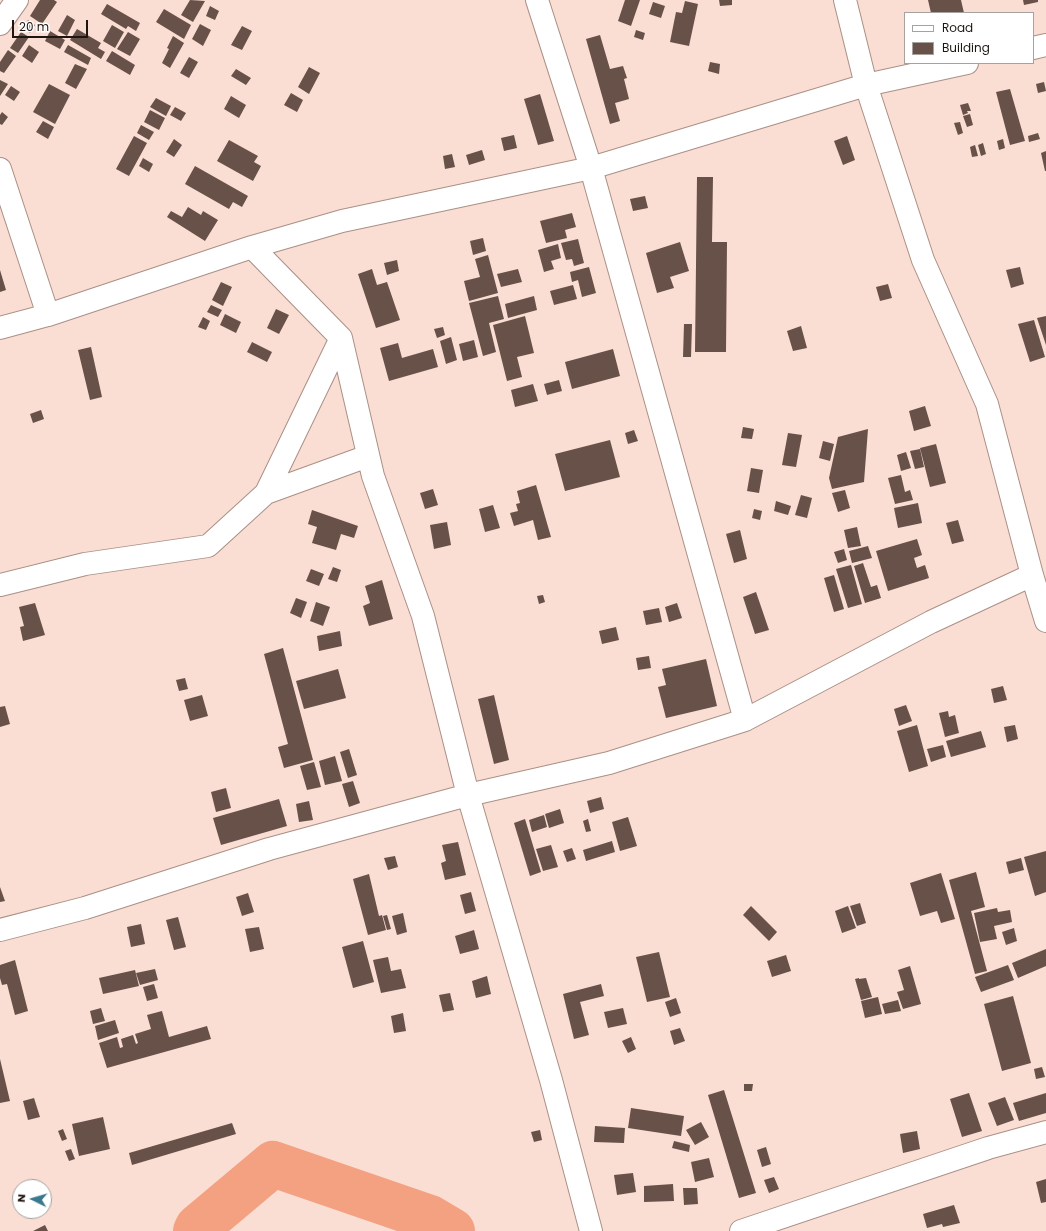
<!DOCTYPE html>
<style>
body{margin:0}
#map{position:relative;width:1046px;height:1231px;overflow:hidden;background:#faddd3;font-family:Poppins,sans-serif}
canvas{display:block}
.legend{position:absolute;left:904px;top:12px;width:130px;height:52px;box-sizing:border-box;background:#fff;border:1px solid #a5a2a0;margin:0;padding:5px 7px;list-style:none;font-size:12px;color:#1f1612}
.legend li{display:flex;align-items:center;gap:8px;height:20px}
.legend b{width:20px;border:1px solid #a5a2a0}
.north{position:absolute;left:12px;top:1179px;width:40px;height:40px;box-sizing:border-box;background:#fff;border:1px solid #a5a2a0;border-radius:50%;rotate:275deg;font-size:11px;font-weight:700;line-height:16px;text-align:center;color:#1f1612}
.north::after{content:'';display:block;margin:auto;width:14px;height:18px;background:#3a798d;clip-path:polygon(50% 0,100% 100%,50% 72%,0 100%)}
.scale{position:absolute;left:12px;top:20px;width:76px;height:18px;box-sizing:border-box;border:2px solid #1f1612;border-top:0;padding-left:5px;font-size:12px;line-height:14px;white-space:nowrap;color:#1f1612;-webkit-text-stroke:3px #fff;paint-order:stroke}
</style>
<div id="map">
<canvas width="1046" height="1231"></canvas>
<ul class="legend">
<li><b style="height:5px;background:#fff"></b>Road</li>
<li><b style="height:11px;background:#685148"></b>Building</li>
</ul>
<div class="north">N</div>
<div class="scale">20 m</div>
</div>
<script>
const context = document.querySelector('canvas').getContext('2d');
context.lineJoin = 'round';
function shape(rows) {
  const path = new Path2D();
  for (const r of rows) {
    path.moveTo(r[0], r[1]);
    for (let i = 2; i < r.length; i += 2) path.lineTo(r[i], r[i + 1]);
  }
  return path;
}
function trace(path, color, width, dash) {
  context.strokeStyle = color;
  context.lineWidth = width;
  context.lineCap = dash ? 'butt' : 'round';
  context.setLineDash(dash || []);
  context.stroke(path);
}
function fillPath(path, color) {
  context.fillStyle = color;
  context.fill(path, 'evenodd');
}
trace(shape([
 [196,1231,198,1227,273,1164,430,1218,452,1231]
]), '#f3a181', 46);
fillPath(shape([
 [40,0,54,0,57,2,42,24,30,16],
 [190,0,205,1,193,22,181,15],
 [625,0,640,0,631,26,618,21],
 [719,0,732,0,732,5,720,6],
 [928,0,961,0,964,13,931,13],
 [1023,0,1038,0,1038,2,1024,5],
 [685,1,698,4,689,46,670,42,676,12,682,13],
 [653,2,665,6,661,18,649,14],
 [107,4,140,23,136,31,128,26,126,29,101,14],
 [210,6,219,11,215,20,206,16],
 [164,9,191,25,184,39,156,22],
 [67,15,75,20,67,36,58,31],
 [28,20,35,25,30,33,23,28],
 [200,24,211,30,203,46,192,39],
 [112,25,124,32,115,48,103,41],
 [242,26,252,31,242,50,231,45],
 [77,29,101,43,98,48,105,52,101,59,70,40],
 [636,30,645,33,643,40,634,37],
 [50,31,65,40,60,49,45,41],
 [21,32,29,37,18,53,10,48],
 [128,32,140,39,130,56,117,49],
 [600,35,610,69,623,66,627,78,624,79,629,99,615,103,620,121,610,124,586,39],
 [173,36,184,43,170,68,162,63,169,49,167,48],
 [29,45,39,52,32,63,22,56],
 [68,45,91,58,88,65,64,52],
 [8,50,16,56,4,73,0,71,0,62],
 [112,51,135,65,130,75,106,61],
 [189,57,198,62,189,78,180,73],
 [710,62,720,64,719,74,708,71],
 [75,64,87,69,76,89,65,83],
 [309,67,320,73,309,94,298,87],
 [236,69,251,78,246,85,231,76],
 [0,80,8,84,0,96],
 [1044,82,1046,91,1038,93,1036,84],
 [49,84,70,95,55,124,33,112],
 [11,86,20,92,14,101,5,95],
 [1010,89,1025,141,1010,145,996,92],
 [291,93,303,100,297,112,284,105],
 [540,94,554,141,538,145,524,99],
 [231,96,246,105,239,118,224,109],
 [156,98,171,106,166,116,150,107],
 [968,103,971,111,967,111,968,113,963,115,960,105],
 [175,107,186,113,181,121,170,115],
 [150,110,165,118,159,130,144,122],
 [2,112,8,117,2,125,0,124,0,115],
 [970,114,973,125,967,127,963,116],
 [43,121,54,127,48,139,36,132],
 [960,122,963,133,958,135,954,123],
 [141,125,154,132,149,140,137,133],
 [1038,133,1040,139,1029,142,1028,136],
 [514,135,517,148,504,151,501,138],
 [134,136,147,143,129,176,116,169],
 [847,136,855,160,843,165,834,141],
 [174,139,182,145,174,157,166,152],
 [1003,139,1005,148,999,150,997,141],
 [229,140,258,156,254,162,261,166,253,181,217,161],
 [983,143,986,154,981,156,978,145],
 [975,145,978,156,972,157,970,147],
 [482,150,485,160,469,165,466,155],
 [1046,151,1046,171,1045,171,1041,153],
 [452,154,455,167,445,169,443,156],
 [143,158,153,164,149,172,139,166],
 [195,166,248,196,242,207,233,202,229,209,185,184],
 [697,177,713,177,712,242,727,242,726,352,695,352],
 [645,196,648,208,633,211,630,199],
 [188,207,201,215,203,211,218,220,205,241,167,217,171,211,182,217],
 [572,213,576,227,565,230,567,238,546,243,540,221],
 [483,238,486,251,473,255,470,241],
 [578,239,584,263,574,266,572,259,566,260,561,243],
 [680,242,689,271,670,277,674,288,657,293,646,253],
 [558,244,561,258,551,261,554,269,544,272,538,250],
 [488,255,498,293,469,301,464,281,480,277,475,259],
 [397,260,399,271,387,275,384,263],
 [589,267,596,293,582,297,578,280,572,282,570,272],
 [1020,267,1024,284,1011,288,1006,270],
 [372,269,377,285,387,282,400,320,376,328,358,274],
 [518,269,522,282,501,287,497,274],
 [0,270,6,290,0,292],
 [221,282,232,287,223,306,212,300],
 [888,284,892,298,880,301,876,287],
 [573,285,577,299,554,305,550,291],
 [498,296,504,319,489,323,496,352,483,356,469,303],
 [534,296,537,310,508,318,505,304],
 [211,305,222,310,218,317,207,312],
 [276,309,289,315,279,334,267,328],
 [225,314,241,322,236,333,220,325],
 [525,316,534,353,517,357,522,377,507,381,493,325],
 [1046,316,1046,345,1037,318],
 [203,317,210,321,206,330,198,327],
 [1034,320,1045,357,1030,362,1018,324],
 [684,324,692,324,691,357,683,357],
 [801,326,807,348,793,351,787,331],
 [443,327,445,335,437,338,434,329],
 [451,337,457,360,446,364,440,341],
 [474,340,478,357,463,361,459,344],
 [252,342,272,352,267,362,247,352],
 [398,343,402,358,433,349,438,367,389,381,380,348],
 [91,347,102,397,90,400,78,350],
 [613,349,620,376,572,389,565,362],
 [559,380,562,391,547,395,544,384],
 [533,384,538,401,515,407,511,390],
 [925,406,931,426,914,431,909,411],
 [41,410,44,419,33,423,30,414],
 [743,427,754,429,752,439,741,438],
 [868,429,864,482,832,489,829,478,838,437],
 [634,430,638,441,628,444,625,433],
 [788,433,802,435,796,467,782,465],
 [610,440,620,477,565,491,555,454],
 [823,441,834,444,830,461,819,458],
 [936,444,946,483,930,487,920,448],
 [920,449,924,467,915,469,910,451],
 [906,452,911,468,901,471,897,455],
 [751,468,763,470,759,493,747,491],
 [901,475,905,492,910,490,913,500,895,504,888,478],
 [536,485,551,537,538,540,533,520,514,526,510,513,518,511,516,504,520,503,517,491],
 [433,489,438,505,425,509,420,493],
 [845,490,850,508,838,512,832,493],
 [801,495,812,498,807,518,795,515],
 [776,501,791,506,788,515,774,511],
 [918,503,922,523,898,528,894,508],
 [493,505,500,528,485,532,479,509],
 [754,509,762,511,760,520,752,518],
 [312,510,358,526,354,538,341,534,336,550,312,543,317,527,308,524],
 [958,520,964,541,952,544,946,523],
 [447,522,451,545,434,549,430,525],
 [857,527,861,546,848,548,844,530],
 [740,530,747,559,734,563,726,534],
 [917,539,922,555,914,558,917,568,925,565,929,578,888,591,876,551],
 [868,546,872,558,852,563,849,551],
 [844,549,847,560,838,563,834,552],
 [863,563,871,587,877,585,881,598,865,603,854,566],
 [851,565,862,604,848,608,836,569],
 [333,567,341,570,337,582,328,579],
 [311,569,324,574,319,586,306,581],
 [834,575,844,609,834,612,824,578],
 [382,580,393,619,369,626,363,606,370,603,365,586],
 [756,592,769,630,755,634,743,597],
 [543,595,545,602,539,604,537,596],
 [296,598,307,602,301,618,290,613],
 [316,602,330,607,323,626,310,621],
 [35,603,45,635,23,641,20,627,24,626,19,607],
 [677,603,682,618,669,622,665,607],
 [659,608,662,622,646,625,643,611],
 [616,627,619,640,602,644,599,631],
 [340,631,342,646,319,651,317,636],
 [283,648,313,760,284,768,278,747,288,744,264,654],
 [649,656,651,668,638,670,636,658],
 [706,659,717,706,666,718,658,687,666,685,662,669],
 [338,669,346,698,304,709,296,681],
 [185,678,188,689,179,691,176,680],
 [1003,686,1007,700,994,703,991,689],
 [202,695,208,716,190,721,184,700],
 [494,695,509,760,494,764,478,699],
 [906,705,912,721,899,726,894,709],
 [5,706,10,724,0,727,0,707],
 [948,711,949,717,955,715,959,733,945,737,939,713],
 [917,725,928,766,909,772,897,731],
 [1015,725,1018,739,1007,742,1004,727],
 [981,731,986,747,951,757,946,741],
 [943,745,946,757,931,762,927,749],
 [349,749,357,775,348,778,340,752],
 [335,756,342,781,325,785,319,761],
 [314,762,321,787,307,790,300,766],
 [353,781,360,803,349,807,342,784],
 [226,788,231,808,216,812,211,792],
 [601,797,604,809,590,813,587,801],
 [279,799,287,826,221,845,213,818],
 [309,801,313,820,299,822,296,804],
 [560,809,564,823,549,828,545,814],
 [544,815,547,827,532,832,529,820],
 [628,817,637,846,620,851,612,822],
 [525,819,541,872,530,876,514,823],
 [588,819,591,831,586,832,583,821],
 [612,841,615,852,586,861,583,850],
 [458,842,466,875,445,880,441,863,446,861,442,845],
 [551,845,558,867,543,871,536,849],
 [572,848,576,859,567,862,563,851],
 [1046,851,1046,892,1035,896,1024,857],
 [395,856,398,867,388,870,384,858],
 [1021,858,1024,870,1009,874,1006,862],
 [976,872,985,907,971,911,987,971,975,974,949,880],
 [941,873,955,919,941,923,937,911,920,916,910,883],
 [369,874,379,916,382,915,386,930,368,935,353,879],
 [0,887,5,901,0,902],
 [471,892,476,911,465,914,460,895],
 [248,893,254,912,242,916,236,897],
 [860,903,866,923,857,926,850,906],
 [751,906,777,932,769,941,743,915],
 [848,906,856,928,842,933,835,911],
 [997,908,998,912,1010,910,1012,922,994,926,997,939,980,942,974,913],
 [403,913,407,932,397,935,392,916],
 [387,915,391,929,387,930,383,916],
 [178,917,186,947,174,950,166,920],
 [141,924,145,944,131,947,127,927],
 [259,927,264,949,250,952,245,929],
 [1014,928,1017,941,1006,945,1002,932],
 [474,930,479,949,460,954,455,936],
 [363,941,374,982,353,988,342,947],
 [1046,949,1046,966,1018,978,1012,963],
 [659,952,670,997,647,1002,636,957],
 [786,955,791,971,772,977,767,961],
 [388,957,391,971,401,969,406,988,381,993,373,960],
 [15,960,28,1011,15,1015,7,984,2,985,0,978,0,965],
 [1008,965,1014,980,981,992,975,977],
 [910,966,921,1004,903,1009,897,992,904,990,898,970],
 [155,969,158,980,140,985,136,973],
 [135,970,139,986,103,994,99,978],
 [487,976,491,994,476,998,472,981],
 [859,978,859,979,866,978,872,997,861,1000,855,979],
 [154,984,158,998,147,1001,143,987],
 [601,984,604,996,580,1002,589,1035,574,1039,563,994],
 [450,993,454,1010,443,1012,439,995],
 [1013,996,1031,1063,1002,1071,984,1004],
 [878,997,882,1014,865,1018,861,1001],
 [676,998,681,1013,670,1017,665,1002],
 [898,1000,901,1011,885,1014,882,1004],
 [101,1008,105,1021,93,1024,90,1011],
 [623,1008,627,1024,608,1028,604,1012],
 [162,1011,169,1037,207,1026,211,1039,107,1068,99,1043,117,1037,120,1048,123,1047,121,1039,133,1035,136,1044,138,1043,135,1034,151,1029,147,1015],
 [403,1013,406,1031,394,1033,391,1016],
 [115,1020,119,1033,98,1040,95,1026],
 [680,1028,685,1041,674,1045,670,1031],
 [631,1037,636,1049,628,1053,622,1041],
 [0,1059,10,1101,0,1103],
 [1042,1067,1045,1077,1036,1079,1034,1069],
 [744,1084,753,1084,752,1091,744,1091],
 [724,1090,756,1193,739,1198,708,1095],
 [969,1093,982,1131,962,1137,950,1099],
 [1046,1093,1046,1113,1019,1121,1013,1103],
 [1005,1097,1014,1120,997,1126,988,1103],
 [34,1098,40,1117,28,1120,23,1101],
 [631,1108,684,1116,681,1136,628,1128],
 [103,1117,110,1149,79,1156,72,1124],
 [701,1122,709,1137,695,1145,686,1130],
 [232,1123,236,1134,132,1165,129,1153],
 [595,1126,625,1128,624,1143,594,1142],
 [63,1129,67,1139,62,1141,58,1131],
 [540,1130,542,1140,534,1142,531,1132],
 [917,1131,920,1149,903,1153,900,1134],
 [674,1141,690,1145,689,1152,672,1148],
 [766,1147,771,1164,762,1167,757,1150],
 [71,1149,75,1159,69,1161,65,1151],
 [709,1158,714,1177,695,1182,691,1162],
 [633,1173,636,1192,617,1195,614,1175],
 [774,1177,779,1189,769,1193,764,1180],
 [1046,1179,1046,1202,1041,1203,1036,1182],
 [673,1184,674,1201,644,1202,644,1186],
 [683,1188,697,1188,698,1204,684,1205],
 [954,1205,960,1223,943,1227,942,1224,927,1228,923,1214],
 [45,1225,48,1231,33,1231]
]), '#685148');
const minor = shape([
 [537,0,591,168,745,720],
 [845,0,866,85,923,260,987,404,1032,575,1046,621],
 [0,24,17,0],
 [1033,48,1046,45],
 [0,169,48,315],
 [252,247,341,338,373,476,423,616,468,795,551,1080,591,1231],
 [0,328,48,315,252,247,342,221,591,168,866,85,967,63],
 [266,493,341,338],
 [0,585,85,564,208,546,266,493,368,456],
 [0,930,85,908,269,849,468,795,609,763,745,720,931,622,1032,575],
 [741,1231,988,1148,1046,1132]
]);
trace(minor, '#aa9086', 24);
trace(minor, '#fff', 22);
</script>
